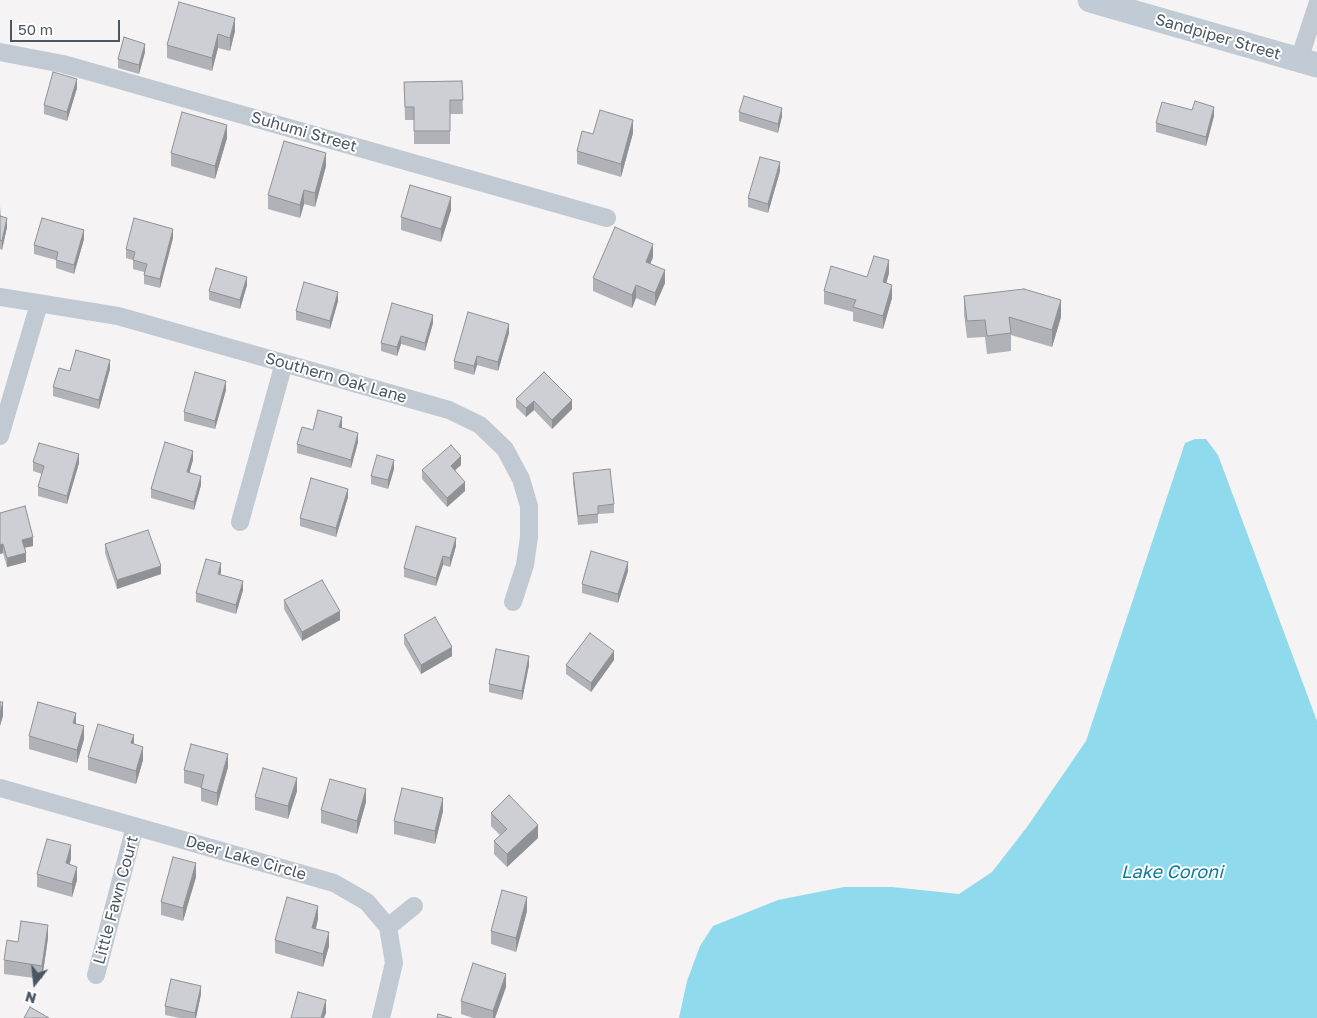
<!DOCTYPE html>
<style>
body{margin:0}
#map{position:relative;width:1317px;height:1018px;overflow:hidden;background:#f5f3f3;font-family:"Golos Text",sans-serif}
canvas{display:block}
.north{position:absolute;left:10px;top:958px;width:50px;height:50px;-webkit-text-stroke:4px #fff;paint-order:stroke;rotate:196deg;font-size:14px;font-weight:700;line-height:20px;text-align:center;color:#4a5661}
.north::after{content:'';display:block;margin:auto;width:18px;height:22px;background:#4a5661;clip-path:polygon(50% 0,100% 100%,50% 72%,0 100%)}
.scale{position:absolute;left:10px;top:20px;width:110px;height:22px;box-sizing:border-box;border:2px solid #4a5661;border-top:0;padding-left:6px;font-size:15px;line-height:18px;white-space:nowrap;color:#4a5661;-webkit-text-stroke:4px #fff;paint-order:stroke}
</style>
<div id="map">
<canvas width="1317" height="1018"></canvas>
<div class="north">N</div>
<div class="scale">50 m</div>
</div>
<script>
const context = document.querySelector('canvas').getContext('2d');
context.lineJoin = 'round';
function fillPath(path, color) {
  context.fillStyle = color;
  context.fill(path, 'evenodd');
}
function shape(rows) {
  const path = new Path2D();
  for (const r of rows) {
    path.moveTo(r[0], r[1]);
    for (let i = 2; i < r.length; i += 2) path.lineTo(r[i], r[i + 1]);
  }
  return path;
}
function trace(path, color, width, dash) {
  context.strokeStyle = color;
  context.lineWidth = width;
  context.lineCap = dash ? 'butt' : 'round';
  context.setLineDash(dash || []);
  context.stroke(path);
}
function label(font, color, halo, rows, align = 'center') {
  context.font = font + ' "Golos Text",sans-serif';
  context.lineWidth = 4;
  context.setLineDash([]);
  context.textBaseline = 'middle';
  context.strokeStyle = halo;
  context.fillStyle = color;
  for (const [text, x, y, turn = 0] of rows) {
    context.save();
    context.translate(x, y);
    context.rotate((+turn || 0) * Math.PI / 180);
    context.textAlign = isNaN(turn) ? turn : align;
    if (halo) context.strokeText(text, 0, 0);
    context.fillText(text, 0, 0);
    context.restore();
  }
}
fillPath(shape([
 [1195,439,1206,439,1218,455,1317,721,1317,1018,679,1018,687,981,700,946,713,926,778,900,844,887,892,887,959,894,992,872,1027,827,1086,741,1185,443]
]), '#90daee');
trace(shape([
 [0,52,63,64,607,218],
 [1299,60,1317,5],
 [0,297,118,316,449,410,480,425,505,449,521,479,529,506,529,537,525,565,513,602],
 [0,436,39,304],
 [240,522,284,363],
 [0,788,334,883,367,902,388,927,394,963,381,1018],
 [388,927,414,906],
 [96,975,135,826]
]), '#c1cad2', 18);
trace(shape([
 [1090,0,1317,65]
]), '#c1cbd6', 25);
fillPath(shape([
 [235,31,230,51,218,48,212,71,167,58,167,45],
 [145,52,139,74,118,68,118,59],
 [462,81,463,114,450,114,450,144,414,144,414,120,405,120,404,82],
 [77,88,67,121,44,114,44,105],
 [1192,110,1214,116,1206,146,1156,132,1156,123],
 [739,112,782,116,778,133,739,121],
 [633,133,621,177,577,164,577,151,593,134],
 [227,138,215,179,171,166,171,153],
 [326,166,315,207,304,204,300,218,268,209,268,195],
 [780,171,768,213,748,207,748,198],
 [0,206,1,217,7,227,2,250,0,249],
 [451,210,441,242,401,230,401,217],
 [173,238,160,288,144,284,144,272,133,269,133,260,126,258,126,249],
 [84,239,74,274,56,268,56,260,34,254,34,245],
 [653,257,650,264,665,283,655,306,636,298,632,308,593,291,593,278],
 [889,273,886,283,892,298,883,329,853,321,853,312,824,304,824,291,867,277],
 [247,285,240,309,209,300,209,291],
 [964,296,1061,317,1052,347,1011,335,1011,351,987,354,985,337,967,338,964,314],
 [338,301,330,329,296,320,296,311],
 [433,323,425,351,401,344,397,356,381,351,381,343],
 [509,333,498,371,477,365,474,375,454,369,454,361],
 [110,369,99,409,53,396,53,387,70,371],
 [544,372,572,409,552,429,534,410,526,417,516,407,516,399],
 [226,390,215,429,184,421,184,412],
 [342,426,341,428,358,442,351,468,297,453,297,444,313,430],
 [193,460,189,473,201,485,194,510,151,498,151,489],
 [33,462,79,463,67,504,38,496,38,487,42,474,33,471],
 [461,465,455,470,465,491,447,507,422,479,422,470],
 [394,469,388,489,371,484,371,476],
 [573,473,614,504,614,513,598,514,598,523,578,525,573,482],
 [348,497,336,537,300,526,300,518],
 [0,513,33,546,25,548,26,562,7,567,3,553,0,554],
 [105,544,161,574,117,589,105,553],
 [456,546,450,567,443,565,436,586,404,577,404,568],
 [628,571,618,603,582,593,582,584],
 [221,572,220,574,243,590,236,614,196,602,196,593],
 [284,600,340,620,302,641,284,609],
 [404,635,452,656,421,674,404,644],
 [614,660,591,692,566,674,566,665],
 [529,665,522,700,489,692,489,684],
 [29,736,84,739,77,763,29,749],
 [134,744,143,760,136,784,88,770,88,757],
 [228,767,217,806,201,801,201,788,184,783,184,770],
 [297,791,288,819,255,810,255,797],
 [366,802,357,834,321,823,321,810],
 [443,811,435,844,394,834,394,821],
 [491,813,538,838,507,867,494,854,494,841,500,835,491,826],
 [71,859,69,864,77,880,72,897,37,887,37,874],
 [196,877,183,921,161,915,161,902],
 [527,911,516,952,491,944,491,931],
 [318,919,316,929,329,946,323,967,275,953,275,940],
 [48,938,42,979,4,974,4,960],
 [506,987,495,1018,473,1018,461,1014,461,1001],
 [201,994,196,1018,180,1018,165,1015,165,1006]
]), '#b0b2b7');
fillPath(shape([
 [235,18,235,31,230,51,230,38],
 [218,34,218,48,212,71,212,58],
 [145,44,145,52,139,74,139,65],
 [77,79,77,88,67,121,67,112],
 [1214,107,1214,116,1206,146,1206,137],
 [782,108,782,116,778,133,778,124],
 [633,120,633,133,621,177,621,164],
 [227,125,227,138,215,179,215,166],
 [326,153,326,166,315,207,315,193],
 [780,162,780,171,768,213,768,204],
 [304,190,304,204,300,218,300,205],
 [451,197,451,210,441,242,441,229],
 [7,218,7,227,2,250,2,241],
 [173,229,173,238,160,288,160,279],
 [84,230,84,239,74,274,74,265],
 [653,244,653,257,646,275,646,262],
 [889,260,889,273,883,295,883,282],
 [665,270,665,283,655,306,655,293],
 [247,277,247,285,240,309,240,300],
 [636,285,636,298,632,308,632,295],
 [892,285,892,298,883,329,883,316],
 [338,292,338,301,330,329,330,321],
 [1061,300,1061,317,1052,347,1052,330],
 [433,315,433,323,425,351,425,343],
 [509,324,509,333,498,371,498,362],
 [401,336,401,344,397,356,397,347],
 [477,356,477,365,474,375,474,366],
 [110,360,110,369,99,409,99,400],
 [226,381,226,390,215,429,215,421],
 [572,400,572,409,552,429,552,420],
 [534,401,534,410,526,417,526,408],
 [342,417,342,426,339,436,339,427],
 [358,433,358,442,351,468,351,460],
 [193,451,193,460,187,481,187,472],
 [79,454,79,463,67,504,67,496],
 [461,456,461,465,451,474,451,466],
 [394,460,394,469,388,489,388,480],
 [201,476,201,485,194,510,194,502],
 [465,482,465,491,447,507,447,498],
 [348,489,348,497,336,537,336,528],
 [33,537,33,546,22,548,22,540],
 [456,538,456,546,450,567,450,558],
 [3,544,3,553,0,554,0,545],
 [26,553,26,562,7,567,7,558],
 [443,556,443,565,436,586,436,578],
 [628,562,628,571,618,603,618,594],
 [221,563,221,572,218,583,218,574],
 [161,566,161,574,117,589,117,580],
 [243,581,243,590,236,614,236,605],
 [340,611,340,620,302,641,302,632],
 [452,647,452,656,421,674,421,665],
 [614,651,614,660,591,692,591,683],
 [529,656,529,665,522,700,522,691],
 [3,702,3,716,0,726,0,713],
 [76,713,76,727,73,723],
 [84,726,84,739,77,763,77,750],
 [134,735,134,748,131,743],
 [143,747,143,760,136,784,136,771],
 [228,754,228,767,217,806,217,793],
 [297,778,297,791,288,819,288,806],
 [366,789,366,802,357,834,357,821],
 [443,798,443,811,435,844,435,831],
 [538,825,538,838,507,867,507,854],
 [71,845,71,859,66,877,66,863],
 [196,863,196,877,183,921,183,908],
 [77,867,77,880,72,897,72,884],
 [527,897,527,911,516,952,516,938],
 [318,906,318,919,312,941,312,928],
 [48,925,48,938,42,979,42,966],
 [329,932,329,946,323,967,323,954],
 [506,974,506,987,495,1018,493,1018,493,1011],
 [201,986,201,994,196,1018,195,1018,195,1013],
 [326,1000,326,1013,324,1018,321,1018]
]), '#909195');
const building = shape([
 [179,2,235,18,230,38,218,34,212,58,167,45,179,2],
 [124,37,145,44,139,65,118,59,124,37],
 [53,72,77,79,67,112,44,105,53,72],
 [462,81,463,100,450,100,450,131,414,131,414,107,405,107,404,82,462,81],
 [744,96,782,108,778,124,739,112,744,96],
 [1195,101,1214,107,1206,137,1156,123,1162,102,1192,110,1195,101],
 [600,110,633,120,621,164,577,151,582,131,593,134,600,110],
 [182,112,227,125,215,166,171,153,182,112],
 [284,141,326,153,315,193,304,190,300,205,268,195,284,141],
 [760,157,780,162,768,204,748,198,760,157],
 [410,185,451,197,441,229,401,217,410,185],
 [0,216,7,218,2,241,0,240,0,216],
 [42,218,84,230,74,265,56,260,58,252,34,245,42,218],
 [134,218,173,229,160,279,144,275,147,264,133,260,135,252,126,249,134,218],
 [615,227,653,244,646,262,665,270,655,293,636,285,632,295,593,278,615,227],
 [874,256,889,260,883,282,892,285,883,316,853,307,856,300,824,291,831,266,867,277,874,256],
 [216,268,247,277,240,300,209,291,216,268],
 [304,282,338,292,330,321,296,311,304,282],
 [1024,289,1061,300,1052,330,1009,317,1011,333,987,336,985,320,967,321,964,296,1024,289],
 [392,303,433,315,425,343,401,336,397,347,381,343,392,303],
 [468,312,509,324,498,362,477,356,474,366,454,361,468,312],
 [76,350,110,360,99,400,53,387,59,368,70,371,76,350],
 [195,372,226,381,215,421,184,412,195,372],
 [544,372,572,400,552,420,534,401,526,408,516,399,544,372],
 [318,410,342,417,339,427,358,433,351,460,297,444,302,427,313,430,318,410],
 [165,442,193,451,187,472,201,476,194,502,151,489,165,442],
 [39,443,79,454,67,496,38,487,44,466,33,462,39,443],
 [451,445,461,456,451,466,465,482,447,498,422,470,451,445],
 [377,455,394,460,388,480,371,476,377,455],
 [610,469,614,504,598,506,598,514,578,516,573,473,610,469],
 [311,478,348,489,336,528,300,518,311,478],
 [25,506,33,537,22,540,26,553,7,558,3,544,0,545,0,513,25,506],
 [416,526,456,538,450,558,443,556,436,578,404,568,416,526],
 [148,530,161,566,117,580,105,544,148,530],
 [591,551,628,562,618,594,582,584,591,551],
 [206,559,221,563,218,574,243,581,236,605,196,593,206,559],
 [322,580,340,611,302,632,284,600,322,580],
 [435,617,452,647,421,665,404,635,435,617],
 [590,633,614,651,591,683,566,665,590,633],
 [496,649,529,656,522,691,489,684,496,649],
 [0,702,3,702,0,713,0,702],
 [38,702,76,713,73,723,84,726,77,750,29,736,38,702],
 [98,724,134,735,131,743,143,747,136,771,88,757,98,724],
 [191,744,228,754,217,793,201,788,204,775,184,770,191,744],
 [263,768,297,778,288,806,255,797,263,768],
 [330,779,366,789,357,821,321,810,330,779],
 [402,788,443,798,435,831,394,821,402,788],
 [509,795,538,825,507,854,494,841,507,829,491,813,509,795],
 [47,839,71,845,66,863,77,867,72,884,37,874,47,839],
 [173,857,196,863,183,908,161,902,173,857],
 [502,890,527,897,516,938,491,931,502,890],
 [287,897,318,906,312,928,329,932,323,954,275,940,287,897],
 [21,921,48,925,42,966,4,960,7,940,18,942,21,921],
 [473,963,506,974,493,1011,461,1001,473,963],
 [171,979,201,986,195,1013,165,1006,171,979],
 [298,992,326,1000,321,1018,291,1018,298,992],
 [30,1007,49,1018,24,1018,30,1007],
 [438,1014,452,1018,437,1018,438,1014]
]);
fillPath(building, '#cdcfd5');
trace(building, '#909195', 1);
label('16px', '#4a5661', '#fff', [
 ["Sandpiper Street",1218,37,16],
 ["Suhumi Street",304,132,16],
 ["Southern Oak Lane",336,378,16],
 ["Deer Lake Circle",246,858,16],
 ["Little Fawn Court",116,900,-75]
]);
label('italic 18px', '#0c7c9b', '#fff', [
 ["Lake Coroni",1172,872]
]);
</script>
